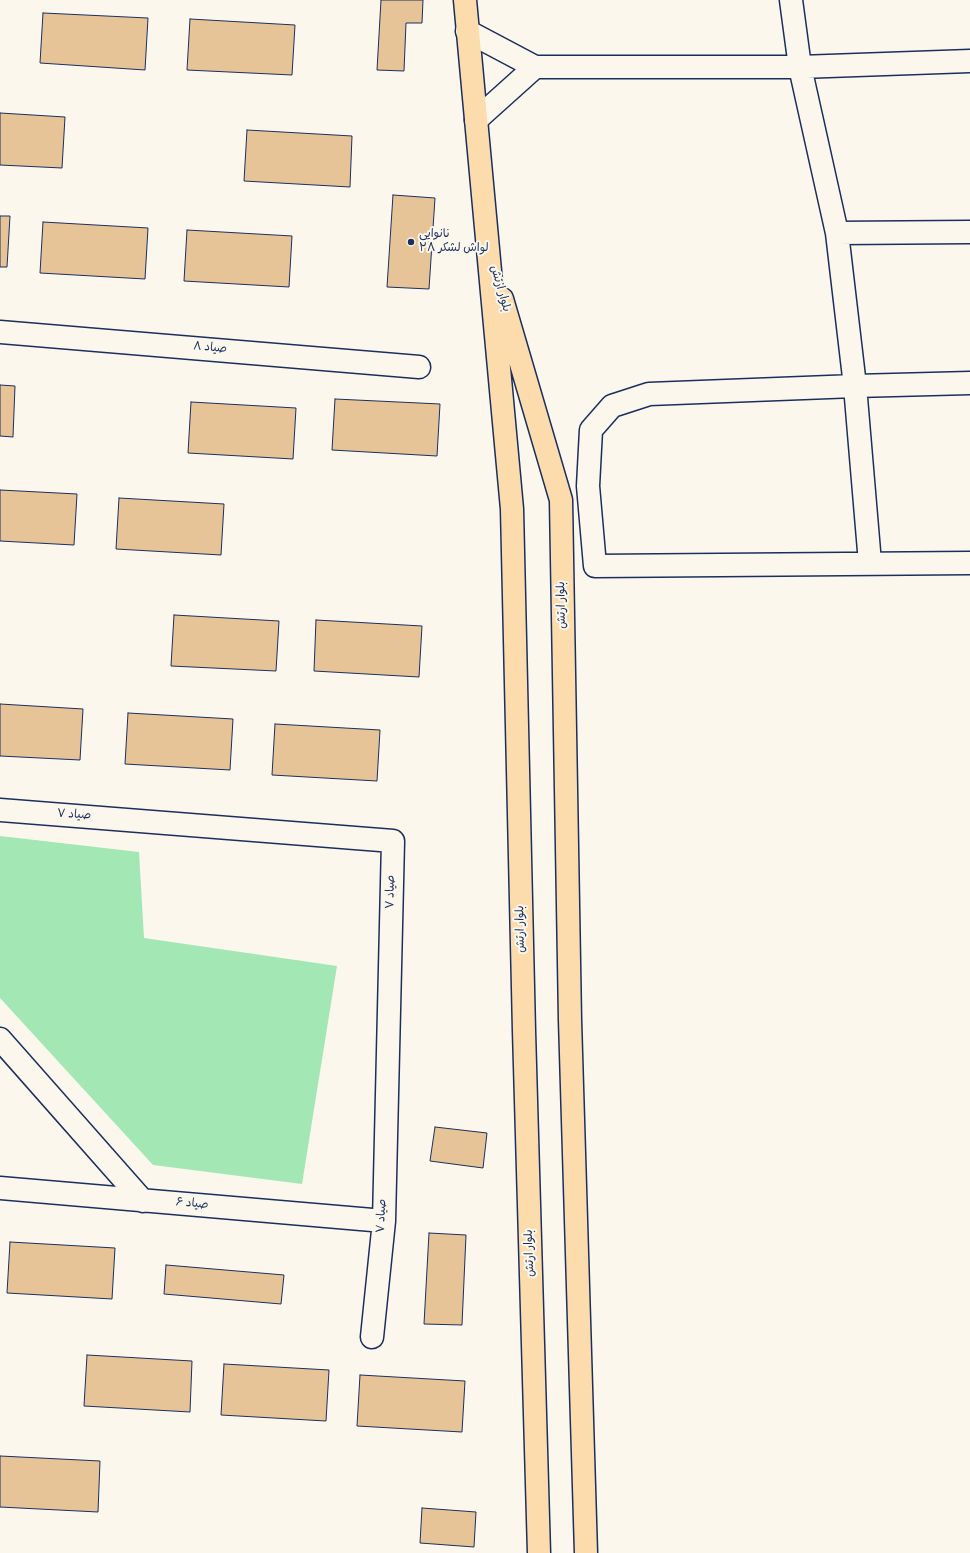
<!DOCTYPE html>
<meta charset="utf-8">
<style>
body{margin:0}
canvas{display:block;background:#fbf7ec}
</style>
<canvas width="970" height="1553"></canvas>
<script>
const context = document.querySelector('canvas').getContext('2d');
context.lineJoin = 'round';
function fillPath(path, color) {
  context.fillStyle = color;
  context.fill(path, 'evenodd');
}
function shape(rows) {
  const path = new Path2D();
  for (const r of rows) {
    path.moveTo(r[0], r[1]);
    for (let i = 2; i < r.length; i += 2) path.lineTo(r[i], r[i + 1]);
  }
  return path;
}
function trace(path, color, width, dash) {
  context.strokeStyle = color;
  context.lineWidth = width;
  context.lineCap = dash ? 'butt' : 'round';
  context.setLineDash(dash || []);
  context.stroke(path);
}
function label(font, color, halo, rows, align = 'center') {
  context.font = font + ' Dekko,"Playpen Sans Arabic",sans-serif';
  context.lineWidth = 4;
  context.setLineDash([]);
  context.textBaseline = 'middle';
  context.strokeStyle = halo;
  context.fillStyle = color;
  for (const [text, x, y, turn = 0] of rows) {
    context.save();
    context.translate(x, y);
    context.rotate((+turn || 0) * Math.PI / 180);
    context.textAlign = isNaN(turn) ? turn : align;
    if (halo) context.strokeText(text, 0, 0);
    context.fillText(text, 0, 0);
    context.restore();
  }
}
fillPath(shape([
 [0,836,139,852,144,938,337,966,302,1184,153,1165,0,998]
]), '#a3e8b4');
const building = shape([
 [381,0,423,0,422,23,406,23,404,71,377,70,381,0],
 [43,13,148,18,145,70,40,63,43,13],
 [190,19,295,25,292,75,187,70,190,19],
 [0,113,65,117,62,168,0,165,0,113],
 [247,130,352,136,350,187,244,181,247,130],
 [393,195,435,198,429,289,387,287,393,195],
 [0,216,10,216,7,267,0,267,0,216],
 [43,222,148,228,145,279,40,273,43,222],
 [187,230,292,236,289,287,184,281,187,230],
 [0,385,15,386,13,437,0,436,0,385],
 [335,399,440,404,437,456,332,450,335,399],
 [191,402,296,408,293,459,188,453,191,402],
 [0,490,77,494,74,545,0,541,0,490],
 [119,498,224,504,221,555,116,549,119,498],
 [174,615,279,621,276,671,171,666,174,615],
 [316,620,422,626,419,677,314,671,316,620],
 [0,704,83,709,80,760,0,756,0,704],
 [128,713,233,719,230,770,125,764,128,713],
 [275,724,380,730,377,781,272,775,275,724],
 [435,1127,487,1133,483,1168,430,1161,435,1127],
 [429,1233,466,1235,462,1325,424,1324,429,1233],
 [10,1242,115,1248,112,1299,7,1293,10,1242],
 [166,1265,284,1275,281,1304,164,1294,166,1265],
 [87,1355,192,1361,190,1412,84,1406,87,1355],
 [224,1364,329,1370,326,1421,221,1415,224,1364],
 [360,1375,465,1381,462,1432,357,1426,360,1375],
 [0,1456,100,1461,98,1512,0,1507,0,1456],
 [422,1508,476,1512,474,1547,420,1543,422,1508]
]);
fillPath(building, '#e7c398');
trace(building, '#1b2f5e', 1);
const minor = shape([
 [791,0,800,67,837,233,855,386,870,563],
 [467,31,535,67,800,67,970,61],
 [476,120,535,67],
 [837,233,970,232],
 [0,332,419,367],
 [970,383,855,386,649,394,612,406,591,430,588,486,595,566,970,563],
 [0,810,393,841,384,1221,372,1337],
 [0,1039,143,1201],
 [0,1188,384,1221]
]);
const major = shape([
 [465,0,512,509,524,1031,539,1553],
 [502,299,561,500,570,1020,586,1553]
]);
trace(minor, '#1b2f5e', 25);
trace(major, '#1b2f5e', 25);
trace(minor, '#fbf7ec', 22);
trace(major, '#fcdcac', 22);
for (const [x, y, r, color] of [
 [411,242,4,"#1b2f5e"]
]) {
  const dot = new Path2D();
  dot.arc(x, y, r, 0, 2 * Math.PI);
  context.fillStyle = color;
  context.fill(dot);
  trace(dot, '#fbf7ec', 1.5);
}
label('12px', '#1b2f5e', '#fbf7ec', [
 ["نانوایی",419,235],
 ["لواش لشکر ۲۸",419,249]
], 'left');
label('12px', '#1b2f5e', '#fbf7ec', [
 ["بلوار ارتش",499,289,74],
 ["صیاد ۸",210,349,5],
 ["بلوار ارتش",563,605,-91],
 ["صیاد ۷",74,816,4],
 ["صیاد ۷",392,892,-89],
 ["بلوار ارتش",522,929,-91],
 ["صیاد ۶",192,1205,5],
 ["صیاد ۷",383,1216,-87],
 ["بلوار ارتش",531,1253,-92]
]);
</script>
